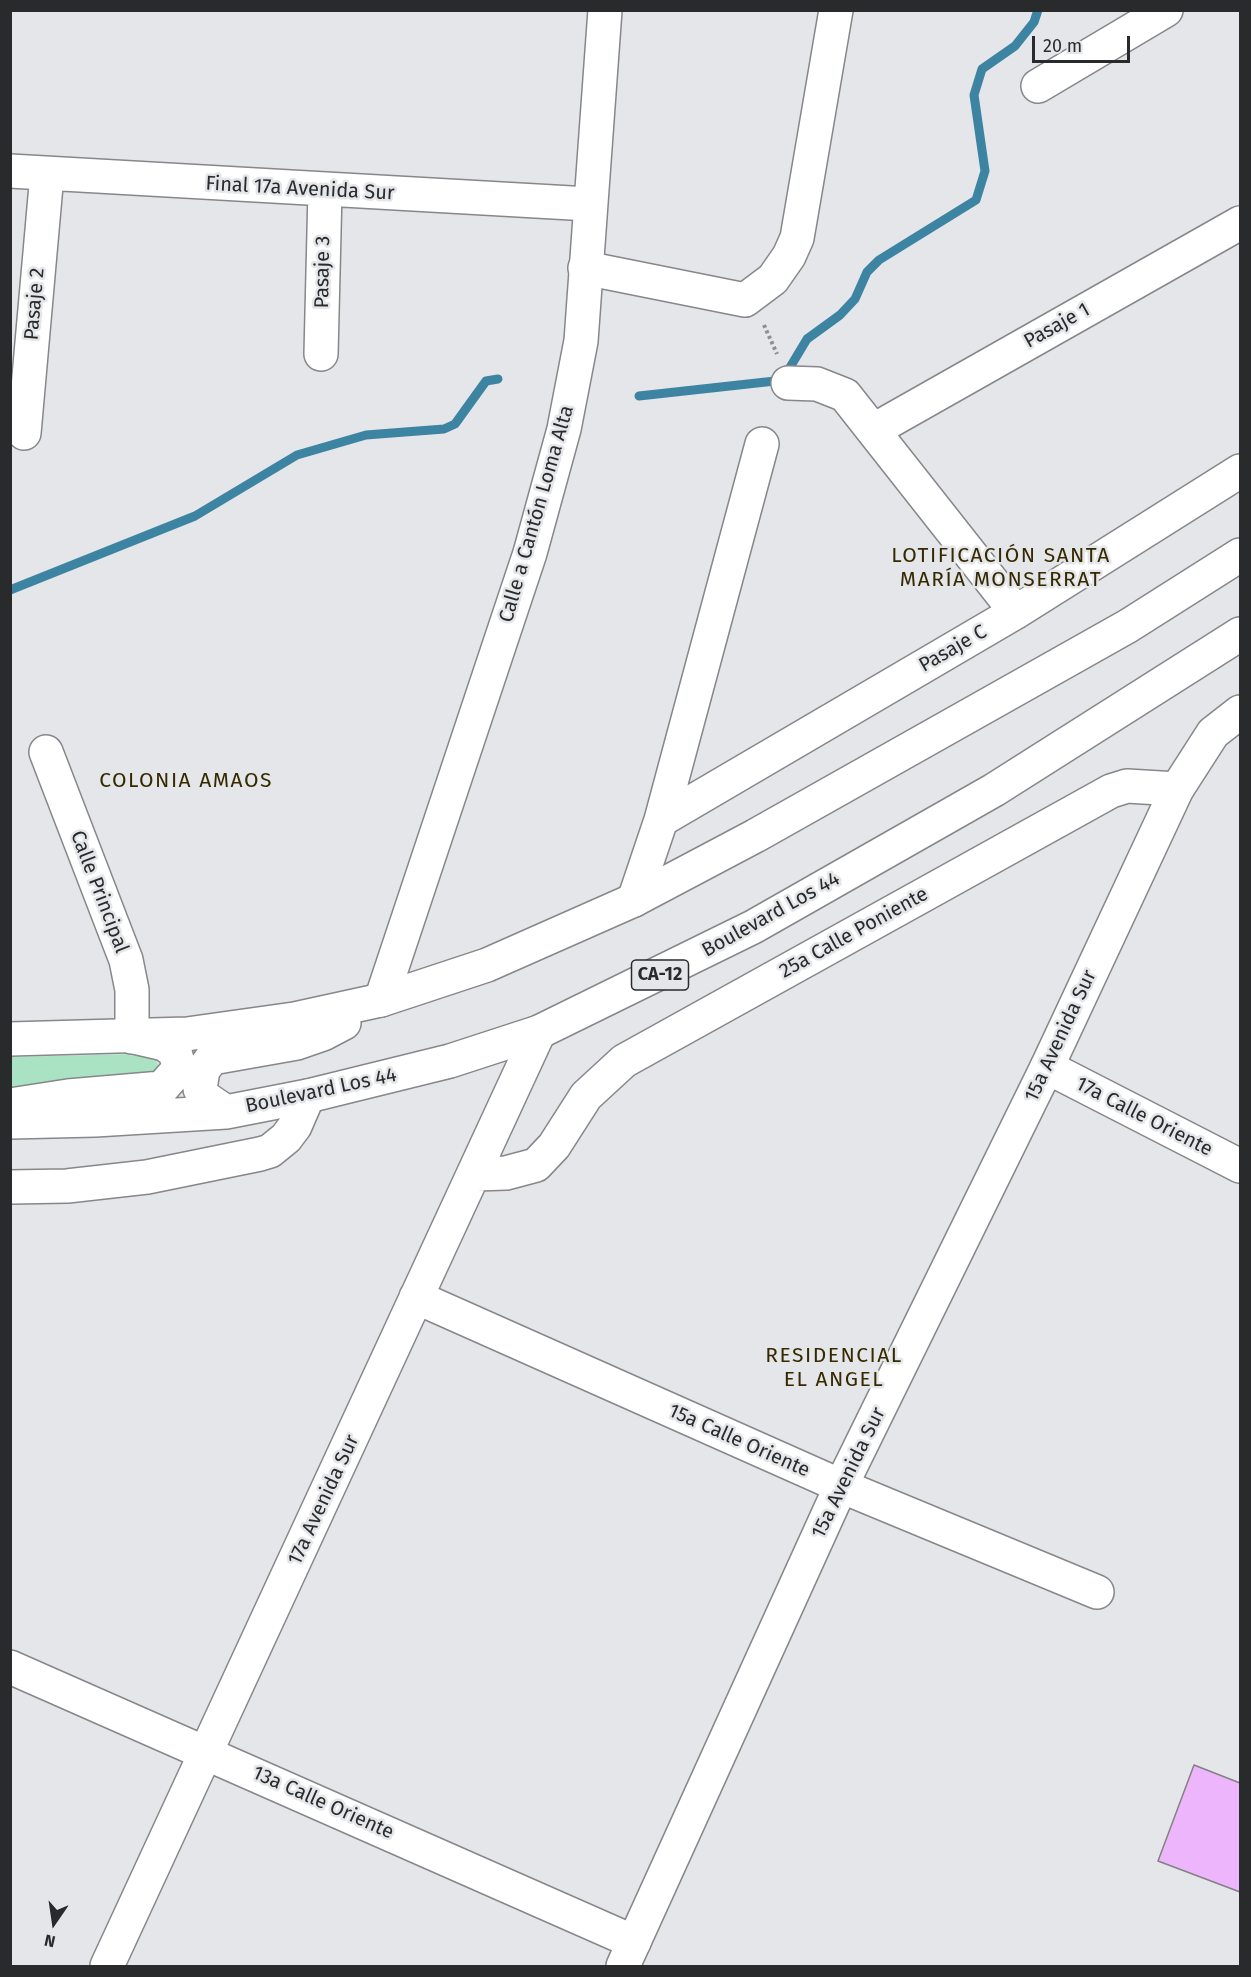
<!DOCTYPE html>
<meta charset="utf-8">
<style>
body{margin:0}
#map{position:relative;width:1251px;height:1977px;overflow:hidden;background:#e4e6e9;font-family:"Fira Sans",sans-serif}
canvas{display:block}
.frame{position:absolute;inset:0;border:12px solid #292a2b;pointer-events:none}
.north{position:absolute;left:24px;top:1893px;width:60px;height:60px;-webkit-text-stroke:4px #e4e6e9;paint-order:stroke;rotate:193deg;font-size:16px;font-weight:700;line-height:24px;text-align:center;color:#292a2b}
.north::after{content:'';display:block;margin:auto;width:21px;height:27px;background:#292a2b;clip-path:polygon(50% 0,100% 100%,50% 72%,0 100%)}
.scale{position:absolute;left:1032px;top:36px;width:98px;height:27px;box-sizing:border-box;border:3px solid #292a2b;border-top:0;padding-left:8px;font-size:18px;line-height:21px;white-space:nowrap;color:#292a2b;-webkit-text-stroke:4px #e4e6e9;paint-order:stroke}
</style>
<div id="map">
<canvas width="1251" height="1977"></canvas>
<div class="frame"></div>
<div class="north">N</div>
<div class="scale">20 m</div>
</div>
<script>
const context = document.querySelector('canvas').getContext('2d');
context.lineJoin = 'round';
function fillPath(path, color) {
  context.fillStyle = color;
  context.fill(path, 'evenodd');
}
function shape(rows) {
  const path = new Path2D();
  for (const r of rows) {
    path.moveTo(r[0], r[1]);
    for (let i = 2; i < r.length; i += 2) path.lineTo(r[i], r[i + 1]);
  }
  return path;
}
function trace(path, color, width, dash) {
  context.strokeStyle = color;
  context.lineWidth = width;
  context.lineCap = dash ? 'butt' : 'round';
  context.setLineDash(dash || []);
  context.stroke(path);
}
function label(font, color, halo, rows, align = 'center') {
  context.font = font + ' "Fira Sans",sans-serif';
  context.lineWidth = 5;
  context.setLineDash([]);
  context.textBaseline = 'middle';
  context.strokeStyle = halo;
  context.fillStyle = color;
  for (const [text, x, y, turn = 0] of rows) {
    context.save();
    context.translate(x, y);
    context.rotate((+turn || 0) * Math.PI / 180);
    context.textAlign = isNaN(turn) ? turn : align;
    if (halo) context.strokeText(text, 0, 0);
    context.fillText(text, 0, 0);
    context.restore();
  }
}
fillPath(shape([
 [135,1054,155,1059,158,1064,158,1075,11,1096,11,1057]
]), '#aae3c4');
trace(shape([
 [639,396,775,381,786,374,807,339,840,315,855,299,867,272,879,260,976,200,985,171,974,95,982,69,1015,46,1034,22,1038,10],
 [10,590,195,516,297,455,366,435,444,429,455,424,486,381,498,379]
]), '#3d84a3', 9);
const building = shape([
 [1194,1765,1240,1783,1240,1892,1158,1861,1194,1765]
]);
fillPath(building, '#edb6fc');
trace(building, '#838184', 1.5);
const minor = shape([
 [1038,86,1166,10],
 [10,171,589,204],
 [585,268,745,300,773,279,789,256,797,238,836,10],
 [321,354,325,191],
 [788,383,817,384,845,395,1016,612],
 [874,430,1240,223],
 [24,433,47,174],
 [46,752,126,960,132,990,132,1037],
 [661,820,1016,612,1240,471],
 [634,900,661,820,762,444],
 [1047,1067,1240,1166],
 [476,1174,506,1173,536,1165,554,1146,586,1096,624,1061,1111,791,1127,786,1177,789],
 [10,1187,67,1186,147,1177,260,1154,270,1151,286,1138,295,1126,308,1096],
 [416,1297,841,1486,1097,1592],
 [10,1667,634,1942],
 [107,1966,539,1032]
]);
const tertiary = shape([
 [381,1000,530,553,564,429,581,341,605,10],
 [623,1966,841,1486,1047,1067,1177,789,1213,733,1240,712]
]);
const trunk = shape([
 [10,1039,187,1034,294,1019,381,1000,487,965,634,900,755,836,1128,626,1240,555],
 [10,1105,68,1096,162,1088,177,1071,178,1063,175,1052,164,1044,138,1038],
 [226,1112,204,1097,200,1089,203,1070,212,1058,297,1043,323,1034,344,1023],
 [10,1122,95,1120,226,1112,308,1096,450,1061,539,1032,753,927,994,790,1240,634]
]);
trace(minor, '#86878a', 36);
trace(tertiary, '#86878a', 36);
trace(trunk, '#86878a', 36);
trace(shape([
 [764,325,777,354]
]), '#8d8e90', 4, [3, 3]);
trace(minor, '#fff', 33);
trace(tertiary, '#fff', 33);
trace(trunk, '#fff', 33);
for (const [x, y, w] of [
 [660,975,57]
]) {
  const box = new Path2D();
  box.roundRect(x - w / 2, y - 15, w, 30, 4.5);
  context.fillStyle = '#e4e6e9';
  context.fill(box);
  trace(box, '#292a2b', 1.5);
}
label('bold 18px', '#292a2b', null, [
 ["CA-12",660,975]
]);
label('20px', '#292a2b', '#e4e6e9', [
 ["Final 17a Avenida Sur",300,189,3],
 ["Pasaje 3",323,272,-89],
 ["Pasaje 2",35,304,-85],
 ["Pasaje 1",1057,326,-29],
 ["Calle a Cantón Loma Alta",537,514,-74],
 ["Pasaje C",953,649,-30],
 ["Calle Principal",99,892,69],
 ["Boulevard Los 44",771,915,-29],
 ["25a Calle Poniente",854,933,-29],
 ["15a Avenida Sur",1061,1036,-65],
 ["Boulevard Los 44",321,1091,-12],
 ["17a Calle Oriente",1144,1117,27],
 ["15a Calle Oriente",739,1441,24],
 ["15a Avenida Sur",849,1473,-64],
 ["17a Avenida Sur",324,1500,-65],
 ["13a Calle Oriente",323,1803,24]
]);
context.letterSpacing = '1.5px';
label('21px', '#362900', '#e4e6e9', [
 ["LOTIFICACIÓN SANTA",1001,556],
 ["MARÍA MONSERRAT",1001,580],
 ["COLONIA AMAOS",186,781],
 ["RESIDENCIAL",834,1356],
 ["EL ANGEL",834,1380]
]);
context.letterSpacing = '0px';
</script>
